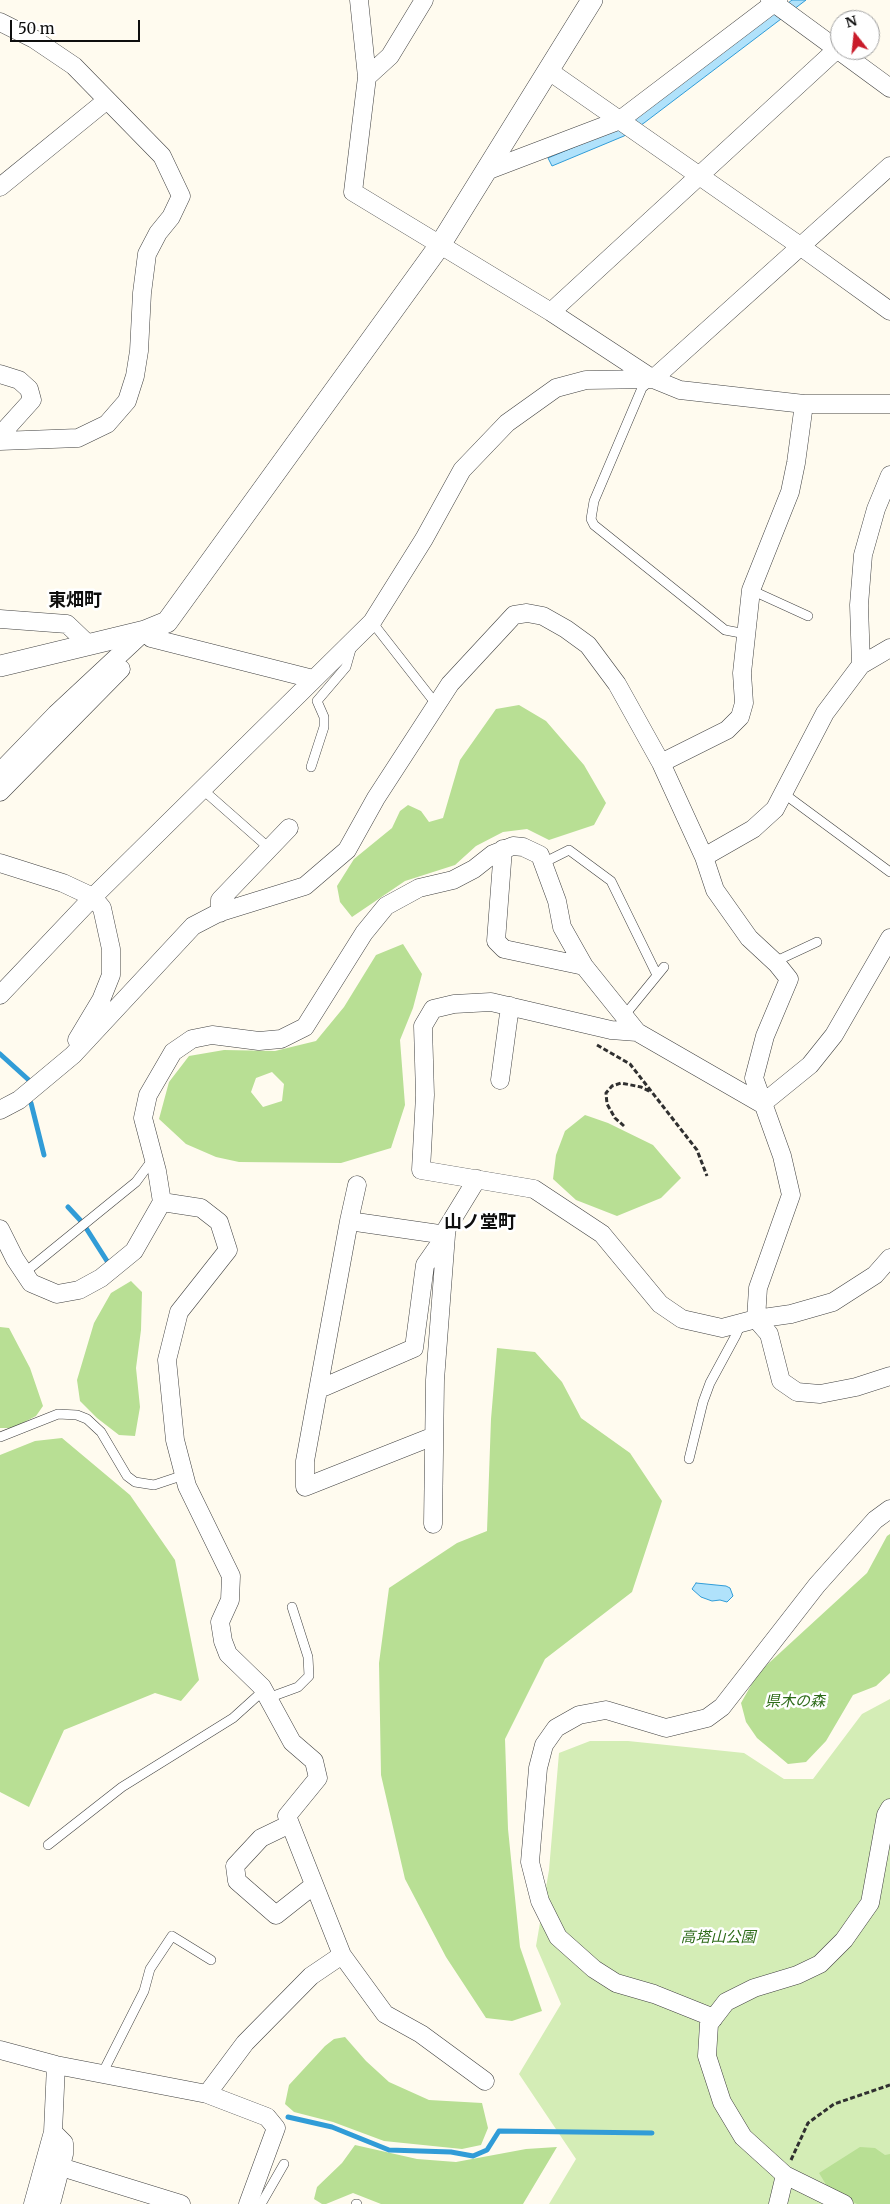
<!DOCTYPE html>
<meta charset="utf-8">
<style>
body{margin:0}
#map{position:relative;width:890px;height:2204px;overflow:hidden;background:#fffbef;font-family:Merriweather,serif}
canvas{display:block}
.north{position:absolute;left:830px;top:10px;width:50px;height:50px;box-sizing:border-box;background:#fff;border:1px solid #9f9f9f;border-radius:50%;rotate:344deg;font-size:14px;font-weight:700;line-height:20px;text-align:center;color:#0e0e0e}
.north::after{content:'';display:block;margin:auto;width:18px;height:22px;background:#c91b2a;clip-path:polygon(50% 0,100% 100%,50% 72%,0 100%)}
.scale{position:absolute;left:10px;top:20px;width:130px;height:22px;box-sizing:border-box;border:2px solid #0e0e0e;border-top:0;padding-left:6px;font-size:15px;line-height:18px;white-space:nowrap;color:#0e0e0e;-webkit-text-stroke:4px #fff;paint-order:stroke}
</style>
<div id="map">
<canvas width="890" height="2204"></canvas>
<div class="north">N</div>
<div class="scale">50 m</div>
</div>
<script>
const context = document.querySelector('canvas').getContext('2d');
context.lineJoin = 'round';
function fillPath(path, color) {
  context.fillStyle = color;
  context.fill(path, 'evenodd');
}
function shape(rows) {
  const path = new Path2D();
  for (const r of rows) {
    path.moveTo(r[0], r[1]);
    for (let i = 2; i < r.length; i += 2) path.lineTo(r[i], r[i + 1]);
  }
  return path;
}
function trace(path, color, width, dash) {
  context.strokeStyle = color;
  context.lineWidth = width;
  context.lineCap = dash ? 'butt' : 'round';
  context.setLineDash(dash || []);
  context.stroke(path);
}
function label(font, color, halo, rows, align = 'center') {
  context.font = font + ' Merriweather,"Noto Sans JP",serif';
  context.lineWidth = 5;
  context.setLineDash([]);
  context.textBaseline = 'middle';
  context.strokeStyle = halo;
  context.fillStyle = color;
  for (const [text, x, y, turn = 0] of rows) {
    context.save();
    context.translate(x, y);
    context.rotate((+turn || 0) * Math.PI / 180);
    context.textAlign = isNaN(turn) ? turn : align;
    if (halo) context.strokeText(text, 0, 0);
    context.fillText(text, 0, 0);
    context.restore();
  }
}
fillPath(shape([
 [890,1699,890,2204,549,2204,576,2159,519,2074,561,2004,536,1946,549,1870,559,1753,590,1741,628,1741,744,1753,784,1779,813,1779,862,1714]
]), '#d4edb6');
fillPath(shape([
 [519,705,546,721,584,765,606,803,594,825,549,840,527,829,503,832,476,846,455,865,405,881,352,917,340,902,337,886,354,859,392,828,400,811,408,805,421,811,429,822,443,818,460,760,496,709],
 [403,944,422,974,413,1008,400,1040,405,1105,391,1148,341,1163,239,1162,216,1157,186,1144,159,1119,169,1082,189,1056,224,1050,275,1051,316,1041,344,1007,376,955],
 [272,1072,284,1084,282,1101,263,1107,251,1092,256,1078],
 [585,1115,608,1123,653,1145,681,1178,661,1198,617,1216,576,1200,553,1179,556,1155,565,1131],
 [131,1281,142,1292,141,1330,136,1368,140,1407,135,1436,119,1435,97,1418,80,1401,77,1380,94,1323,111,1293],
 [0,1327,9,1328,30,1368,43,1406,36,1416,13,1428,0,1428],
 [497,1348,535,1352,562,1382,581,1418,630,1453,662,1501,632,1592,545,1659,505,1739,508,1829,520,1947,542,2011,512,2021,486,2018,446,1957,405,1879,381,1775,379,1663,389,1588,457,1543,487,1531,491,1419],
 [62,1438,130,1495,175,1560,199,1680,181,1701,155,1693,64,1730,29,1807,0,1792,0,1455,35,1441],
 [890,1534,890,1673,876,1686,853,1695,826,1741,806,1762,788,1764,757,1738,746,1722,741,1703,758,1673,867,1573,887,1536],
 [345,2037,366,2061,389,2082,429,2100,482,2103,488,2128,481,2145,462,2149,384,2141,333,2122,294,2112,285,2104,289,2085,325,2046,334,2039],
 [355,2145,417,2159,456,2162,526,2149,557,2147,523,2204,381,2204,353,2193,326,2204,322,2204,314,2199,317,2187,342,2163],
 [860,2147,875,2148,885,2155,890,2154,890,2204,857,2204,830,2191,819,2173]
]), '#b8df94');
const water = shape([
 [792,0,806,0,644,123,624,136,552,166,548,158,622,127,792,0],
 [696,1583,726,1586,730,1588,733,1596,727,1602,720,1600,712,1601,701,1597,692,1589,696,1583]
]);
fillPath(water, '#b0e2fb');
trace(water, '#319cd7', 1);
trace(shape([
 [0,1054,31,1082],
 [31,1103,44,1155],
 [68,1207,81,1221],
 [86,1228,107,1261],
 [288,2117,332,2127,389,2150,451,2152,473,2156,487,2150,499,2131,652,2133]
]), '#319cd7', 5);
const service = shape([
 [651,380,642,388,594,501,591,519,594,525,725,630,746,634],
 [751,590,808,616],
 [372,622,436,704],
 [311,767,324,727,324,717,317,701,346,667,352,646],
 [202,789,269,848],
 [783,793,890,872],
 [543,863,569,850,611,881,657,975],
 [774,962,817,942],
 [624,1016,664,967],
 [24,1273,136,1182,153,1159],
 [0,1437,58,1414,77,1415,87,1419,101,1432,127,1476,135,1482,154,1485,184,1475],
 [689,1459,703,1402,710,1383,736,1335,741,1323],
 [268,1698,298,1687,309,1676,308,1657,292,1607],
 [48,1845,122,1787,233,1718,264,1690],
 [102,2074,144,1991,150,1969,172,1936,211,1960],
 [261,2204,284,2164],
 [356,2204,357,2204]
]);
const minor = shape([
 [359,0,367,77,353,192,551,312,653,379,680,390,804,404,890,404],
 [770,0,890,88],
 [0,22,34,39,74,66,162,156,181,196,171,217,158,233,147,254,142,293,139,351,135,376,127,401,107,424,78,438,0,441],
 [549,71,800,246,890,311],
 [367,77,390,56,424,0],
 [486,171,620,120,778,0],
 [0,187,107,100],
 [551,312,836,50],
 [0,374,19,380,29,389,32,400,5,430,0,433],
 [0,619,67,624,89,645],
 [861,665,859,605,863,555,876,509,890,475],
 [661,763,727,730,740,717,744,703,742,673,751,590,790,492,796,463,804,404],
 [0,772,56,714,145,631,151,638,313,679],
 [0,792,121,669],
 [503,849,496,941,504,949,584,966],
 [704,857,753,829,775,809,825,713,861,665,890,648],
 [0,863,63,883,93,897,102,908,111,949,111,975,101,1000,77,1040],
 [220,913,220,900,289,828],
 [0,995,93,897,372,622,424,539,462,470,507,423,556,388,586,380,653,379,890,166],
 [637,1032,611,1030,491,1002,454,1004,433,1009,423,1026,425,1095,421,1170,534,1189,602,1234,660,1304,682,1319,722,1328,756,1319,791,1314,833,1302,875,1275,890,1258],
 [500,1080,510,1006],
 [762,1104,810,1065,834,1035,890,938],
 [0,1110,19,1100,73,1055,193,926,218,913,305,886,347,850,376,798,450,684,514,615,527,613,543,616,566,629,588,645,617,684,661,763,704,857,715,890,749,938,777,964,789,979,765,1036,754,1078,782,1156,791,1195,758,1288,756,1319,769,1334,781,1381,797,1392,820,1394,856,1387,890,1376],
 [357,1185,349,1221,305,1461,305,1487,434,1436],
 [162,1202,201,1208,219,1222,228,1250,179,1312,167,1360,175,1440,187,1486,231,1576,230,1600,220,1622,223,1641,228,1654,262,1687,292,1742,314,1761,318,1778,287,1816,342,1955,311,1976,245,2043,207,2094],
 [0,1229,15,1259,31,1283,57,1294,79,1290,101,1278,134,1251,162,1202,157,1171,143,1118,148,1095,173,1052,192,1039,212,1035,259,1041,281,1039,305,1027,364,933,386,906,419,888,453,880,474,869,493,854,513,846,523,847,540,855,557,901,562,927,584,966,637,1032,762,1104],
 [324,1387,414,1348,425,1265,446,1235,349,1221],
 [433,1524,435,1380,446,1235,447,1228,477,1179],
 [290,1824,261,1838,235,1866,237,1881,276,1915,314,1885],
 [342,1955,385,2014,421,2034,485,2081],
 [714,2018,654,1994,616,1983,594,1969,558,1937,540,1901,530,1862,538,1768,544,1745,556,1728,579,1715,606,1710,666,1728,707,1718,722,1707,817,1585,875,1520,890,1509],
 [0,2050,56,2065,207,2094,267,2117,276,2128,248,2204],
 [61,2167,181,2204],
 [33,2204,53,2132,56,2065],
 [51,2204,64,2154,64,2143,53,2132],
 [778,2204,785,2175],
 [844,2204,785,2175,743,2137,722,2102,707,2056,709,2024,726,2002,754,1988,797,1975,820,1964,844,1940,870,1903,886,1815,890,1808]
]);
const tertiary = shape([
 [0,666,145,631,167,622,440,245,592,0]
]);
trace(service, '#414141', 10);
trace(minor, '#414141', 19);
trace(tertiary, '#414141', 22);
trace(shape([
 [597,1045,630,1064,697,1150,707,1176],
 [624,1126,615,1118,607,1104,606,1093,612,1086,621,1083,641,1087,651,1092],
 [791,2160,808,2123,834,2104,890,2085]
]), '#303030', 3, [5, 2.5]);
trace(service, '#fff', 9);
trace(minor, '#fff', 18);
trace(tertiary, '#fff', 21);
label('italic 15px', '#2d6b19', '#fff', [
 ["県木の森",795,1702],
 ["高塔山公園",718,1938]
]);
label('bold 18px', '#0e0e0e', '#fff', [
 ["東畑町",75,601],
 ["山ノ堂町",480,1223]
]);
</script>
